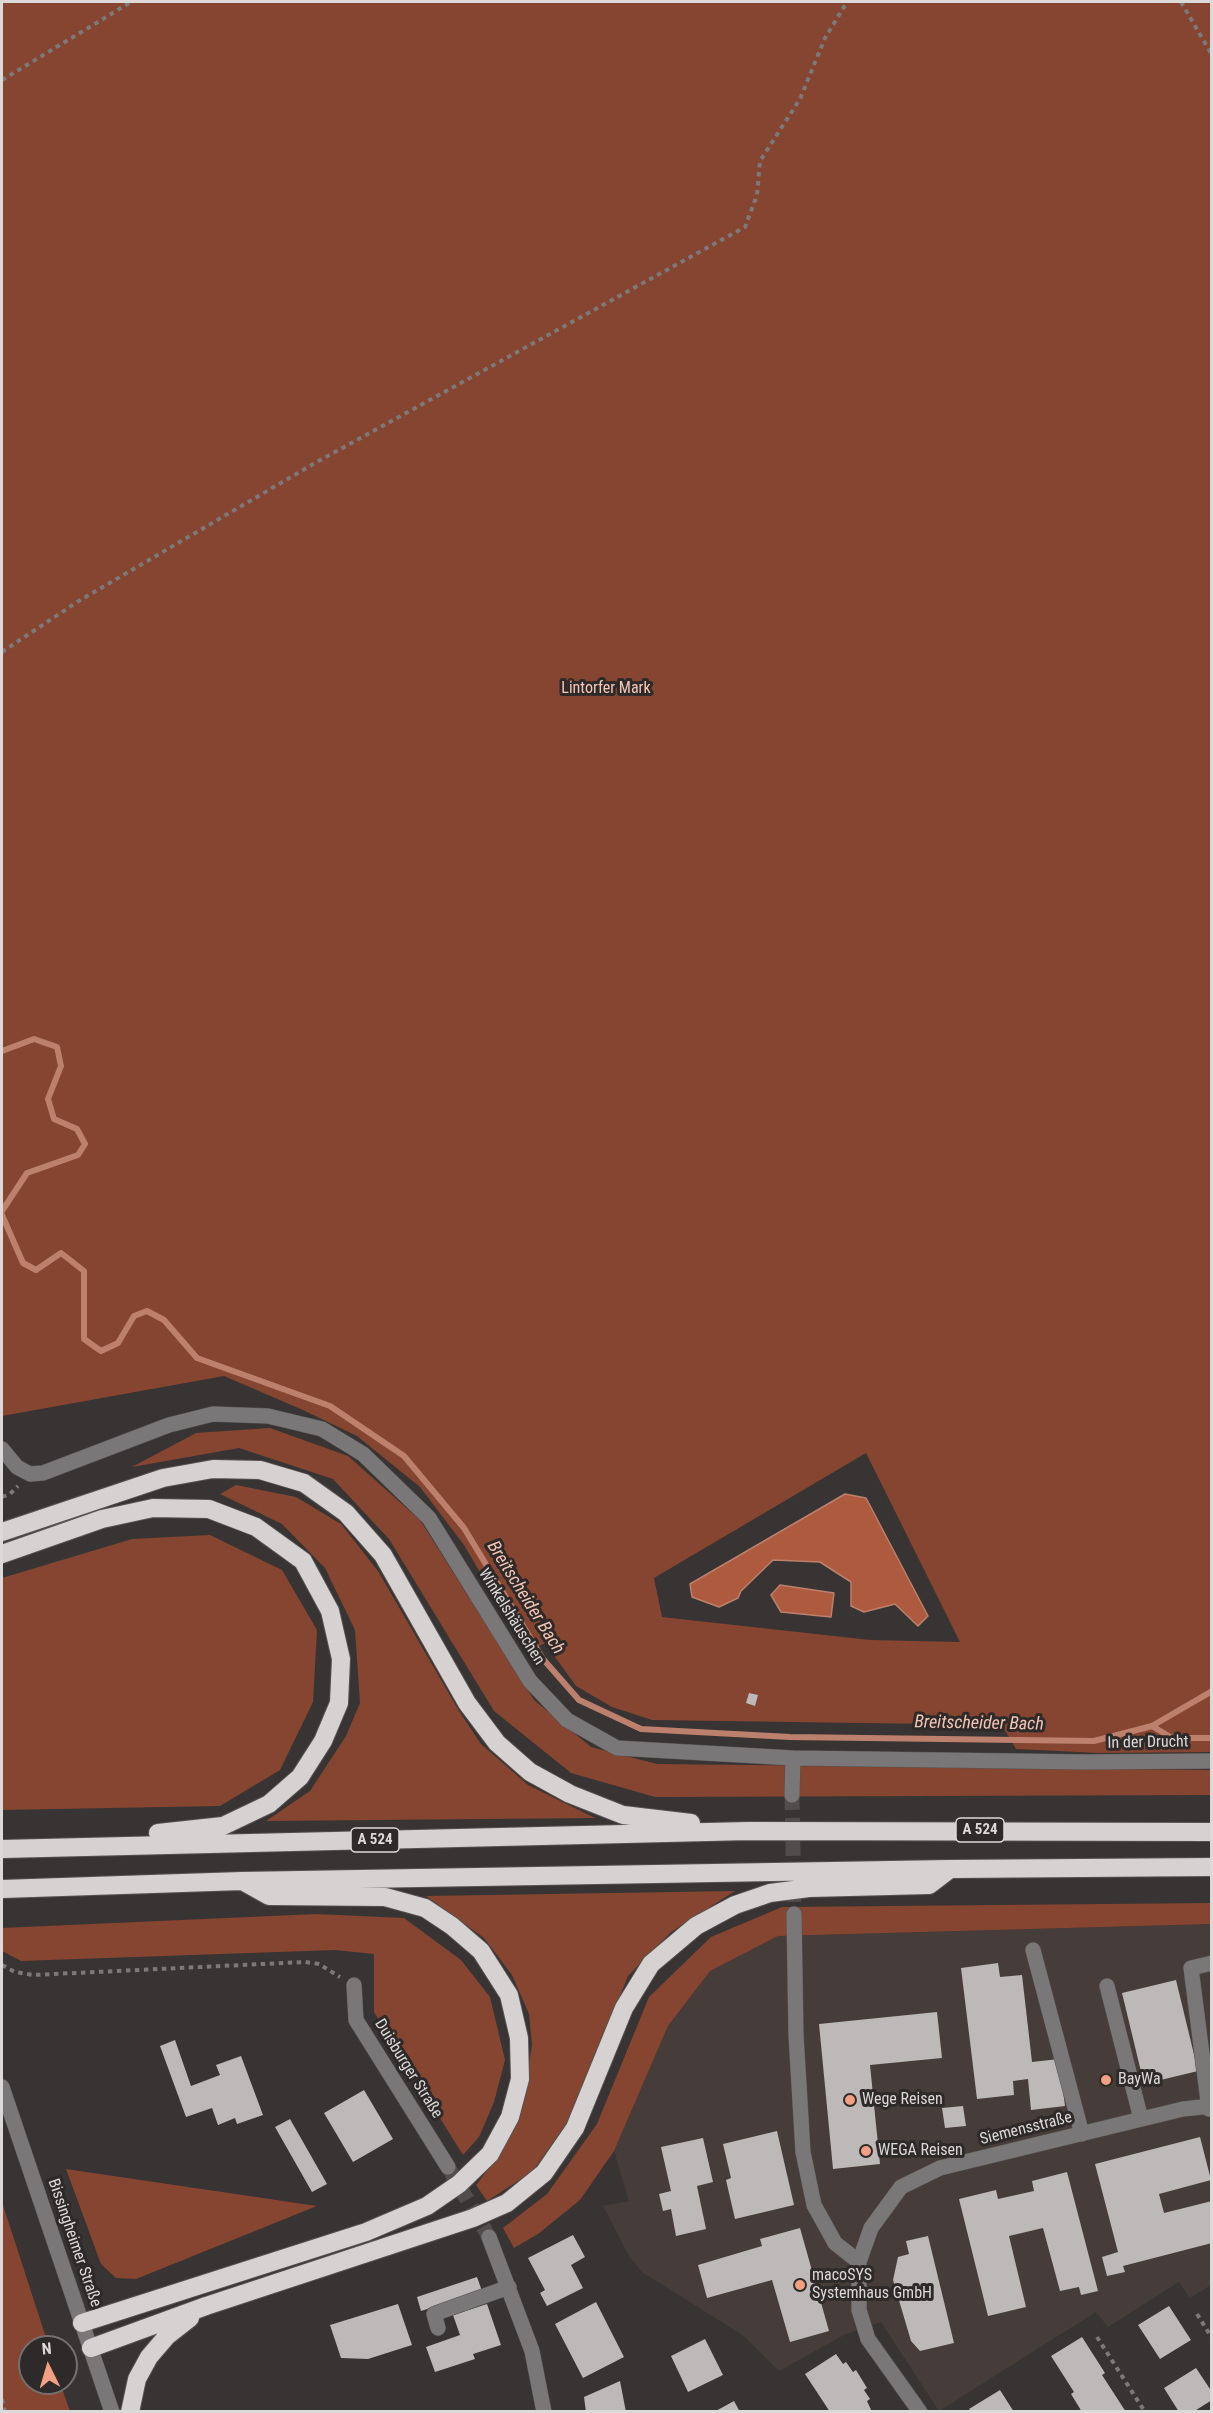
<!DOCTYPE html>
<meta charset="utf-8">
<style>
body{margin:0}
#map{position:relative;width:1213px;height:2413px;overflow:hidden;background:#373433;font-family:"Roboto Condensed",sans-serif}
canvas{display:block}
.frame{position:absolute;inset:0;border:3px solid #dcdad9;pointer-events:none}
.north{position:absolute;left:18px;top:2335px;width:60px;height:60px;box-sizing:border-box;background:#2d2a29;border:2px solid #73706f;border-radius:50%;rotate:355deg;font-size:16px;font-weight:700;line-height:24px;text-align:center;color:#dcdad9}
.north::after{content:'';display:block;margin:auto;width:21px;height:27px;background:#f39f84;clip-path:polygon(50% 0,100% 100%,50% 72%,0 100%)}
</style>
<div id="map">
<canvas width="1213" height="2413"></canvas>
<div class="frame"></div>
<div class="north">N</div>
</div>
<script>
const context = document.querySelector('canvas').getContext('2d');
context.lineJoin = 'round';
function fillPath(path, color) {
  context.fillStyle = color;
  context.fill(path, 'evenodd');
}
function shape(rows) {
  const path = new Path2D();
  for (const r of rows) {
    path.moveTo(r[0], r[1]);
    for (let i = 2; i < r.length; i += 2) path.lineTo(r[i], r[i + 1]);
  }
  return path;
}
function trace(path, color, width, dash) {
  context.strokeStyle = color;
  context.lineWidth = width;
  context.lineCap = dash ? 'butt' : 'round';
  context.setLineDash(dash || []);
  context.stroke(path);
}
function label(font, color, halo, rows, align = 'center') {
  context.font = font + ' "Roboto Condensed",sans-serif';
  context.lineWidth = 6;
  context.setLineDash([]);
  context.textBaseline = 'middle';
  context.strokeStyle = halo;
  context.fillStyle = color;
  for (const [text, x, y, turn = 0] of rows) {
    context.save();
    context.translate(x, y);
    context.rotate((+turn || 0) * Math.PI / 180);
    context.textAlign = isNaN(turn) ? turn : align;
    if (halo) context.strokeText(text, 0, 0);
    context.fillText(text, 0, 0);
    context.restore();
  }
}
fillPath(shape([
 [1211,1924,1211,2285,1190,2298,1179,2282,1108,2327,1096,2312,939,2411,881,2322,846,2334,779,2371,744,2336,642,2272,629,2256,603,2206,629,2201,614,2151,668,2026,710,1971,778,1936]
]), '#463c39');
fillPath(shape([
 [2,2,1211,2,1211,1752,1099,1753,1016,1749,1002,1725,652,1720,612,1707,576,1686,545,1643,527,1652,464,1545,420,1487,357,1436,303,1410,224,1376,2,1416],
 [866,1453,960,1642,870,1640,662,1617,654,1578],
 [270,1428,348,1456,420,1520,534,1700,591,1747,657,1764,1211,1770,1211,1795,655,1797,571,1773,494,1711,389,1539,333,1479,239,1448,132,1467,196,1433],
 [236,1485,296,1497,341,1524,378,1571,459,1711,481,1744,528,1785,595,1818,266,1821,310,1791,346,1736,360,1703,355,1630,325,1568,282,1524,220,1494],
 [210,1535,282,1570,317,1630,313,1702,280,1770,220,1806,2,1810,2,1578,132,1539],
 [735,1891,671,1932,628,1976,570,2119,532,2172,487,2201,476,2185,502,2151,522,2110,532,2045,529,2014,512,1975,484,1938,426,1896],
 [1211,1903,1211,1924,778,1936,710,1971,668,2026,614,2151,580,2200,538,2234,514,2248,503,2228,547,2194,597,2124,649,1997,711,1937,782,1907],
 [316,1914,404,1918,461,1960,490,1997,505,2060,494,2102,479,2137,463,2155,374,2012,374,1954,335,1950,21,1961,2,1951,2,1928],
 [66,2169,317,2206,136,2279,116,2278,101,2264],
 [2,2202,49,2347,30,2347,30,2383,60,2383,70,2411,2,2411]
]), '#864530');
const water = shape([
 [845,1494,866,1498,928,1616,918,1626,895,1604,864,1612,851,1606,851,1582,820,1562,773,1560,741,1591,738,1598,719,1607,692,1597,690,1584,845,1494],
 [780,1585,834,1593,831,1617,781,1612,771,1595,780,1585]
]);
fillPath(water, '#ae5a3f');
trace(water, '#bc806d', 1.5);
trace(shape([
 [2,1051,34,1039,57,1047,61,1066,48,1099,54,1119,77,1129,85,1144,78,1155,27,1173,2,1211],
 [2,1215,23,1263,36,1270,61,1253,84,1271,84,1339,101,1351,118,1343,134,1316,147,1311,164,1320,197,1358,330,1406,404,1456,464,1528,543,1659,579,1700,641,1729,790,1737,1094,1741,1152,1726,1212,1691],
 [1152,1726,1172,1738,1212,1738]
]), '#bc806d', 6);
fillPath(shape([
 [749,1693,758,1695,755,1706,746,1703],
 [998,1963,1000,1977,1022,1975,1032,2062,1059,2059,1065,2106,1031,2110,1028,2079,1013,2081,1014,2095,977,2099,961,1968],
 [1176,1980,1198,2071,1144,2084,1122,1993],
 [937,2012,942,2058,870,2065,880,2164,833,2169,819,2024],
 [175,2040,191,2086,220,2075,216,2065,241,2056,263,2115,237,2124,235,2118,218,2125,212,2108,186,2117,160,2046],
 [364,2090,393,2139,353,2162,324,2113],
 [963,2106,966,2126,945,2128,942,2108],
 [290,2119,327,2184,312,2192,275,2127],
 [777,2131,794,2205,735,2219,726,2180,731,2178,723,2144],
 [1200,2137,1211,2180,1159,2194,1164,2213,1212,2201,1212,2243,1123,2266,1125,2272,1107,2276,1102,2257,1118,2252,1095,2164],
 [703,2138,713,2182,697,2186,706,2229,676,2236,671,2209,663,2211,659,2194,671,2191,661,2147],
 [1067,2172,1098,2291,1081,2295,1079,2287,1060,2291,1043,2228,1009,2236,1026,2307,988,2316,959,2199,996,2190,998,2199,1034,2191,1032,2181],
 [800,2228,829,2331,790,2342,772,2280,707,2298,698,2265,762,2246,760,2239],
 [573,2235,585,2257,571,2265,583,2288,547,2306,540,2293,545,2290,528,2258],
 [928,2236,954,2343,920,2351,911,2341,893,2280,898,2257,909,2254,906,2241],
 [477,2277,482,2291,421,2311,417,2297],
 [596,2302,624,2357,583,2378,555,2324],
 [398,2304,412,2345,368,2359,341,2358,330,2325],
 [487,2304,501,2345,473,2354,475,2359,435,2372,426,2347,460,2335,453,2315],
 [1169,2306,1191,2340,1160,2359,1138,2325],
 [1082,2337,1105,2373,1102,2375,1126,2412,1082,2412,1071,2394,1074,2392,1051,2356],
 [705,2339,723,2375,688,2392,671,2356],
 [836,2354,843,2364,846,2362,853,2372,856,2370,867,2388,864,2390,870,2399,867,2401,872,2412,830,2412,805,2374],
 [1196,2368,1212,2392,1212,2400,1193,2412,1179,2412,1164,2388],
 [620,2381,626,2412,586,2412,584,2397],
 [1000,2390,1014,2412,971,2412,969,2409],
 [734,2401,740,2412,714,2412]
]), '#bdb9b8');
trace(shape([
 [792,1795,794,1914],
 [448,2167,489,2237]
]), '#504d4c', 15, [15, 8]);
const minor = shape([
 [2,1449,17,1467,30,1474,43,1473,169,1425,213,1414,268,1416,322,1429,363,1454,429,1518,530,1681,567,1720,617,1748,793,1758,1086,1762,1212,1761],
 [792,1795,793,1758],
 [794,1914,796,2035,803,2152,814,2205,835,2243,859,2262],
 [1033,1950,1082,2134],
 [354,1985,356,2020,448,2167],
 [1107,1986,1141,2119],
 [2,2087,112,2412],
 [1209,2109,1191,1968,1212,1963],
 [489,2237,532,2351,544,2412],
 [438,2328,434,2314,509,2287],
 [920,2412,868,2339,859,2310,859,2262,871,2228,901,2187,940,2168,1183,2109,1212,2106]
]);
const highway = shape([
 [2,1532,163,1478,213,1469,260,1470,304,1483,346,1513,383,1555,467,1703,497,1743,530,1772,570,1794,623,1815,691,1823],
 [2,1554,102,1519,153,1508,209,1509,256,1527,303,1561,330,1611,341,1659,339,1703,323,1741,300,1777,269,1804,223,1826,158,1833],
 [2,1849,749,1831,1212,1832],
 [2,1889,242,1881,950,1869,1212,1867],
 [82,2323,366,2232,427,2206,459,2184,490,2154,510,2117,520,2079,519,2038,509,1995,481,1951,452,1926,425,1908,385,1897,269,1896,244,1882],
 [91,2348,206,2306,473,2218,507,2203,544,2173,575,2128,624,2008,651,1964,696,1926,735,1905,770,1893,809,1888,929,1885,950,1869],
 [130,2412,137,2379,149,2357,167,2336,190,2318]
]);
trace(minor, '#555251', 16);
trace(highway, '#555251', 20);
trace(shape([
 [1181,2,1212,55],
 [2,80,131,2],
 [2,652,77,602,315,463,745,227,757,195,760,161,800,99,825,38,847,2],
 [2,1497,10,1494,18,1486],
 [2,1965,15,1972,33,1975,305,1962,319,1964,340,1977],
 [1197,2314,1212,2338],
 [1097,2337,1145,2412],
 [2,2399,5,2412]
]), '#7c7978', 4, [4.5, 4.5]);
trace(minor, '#797777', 15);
trace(highway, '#d6d2d1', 18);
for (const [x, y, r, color] of [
 [1106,2080,6,"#f39f84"],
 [850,2100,6,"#f39f84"],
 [866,2151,6,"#f39f84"],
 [800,2285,6,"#f39f84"]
]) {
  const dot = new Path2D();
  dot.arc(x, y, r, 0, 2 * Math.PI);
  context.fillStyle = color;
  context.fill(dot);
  trace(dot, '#2d2a29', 2);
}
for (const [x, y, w] of [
 [980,1830,48],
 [375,1840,48]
]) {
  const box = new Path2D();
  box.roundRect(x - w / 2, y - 12, w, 24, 4.5);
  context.fillStyle = '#2d2a29';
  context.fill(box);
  trace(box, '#dcdad9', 1.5);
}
label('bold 15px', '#dcdad9', null, [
 ["A 524",980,1830],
 ["A 524",375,1840]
]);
label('16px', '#f7c7b8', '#2d2a29', [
 ["Lintorfer Mark",606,689]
]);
label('16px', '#dcdad9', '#2d2a29', [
 ["Winkelshäuschen",511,1617,58],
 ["In der Drucht",1148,1743,-1],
 ["Duisburger Straße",408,2069,58],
 ["Siemensstraße",1026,2129,-14],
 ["Bissingheimer Straße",74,2243,71]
]);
label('16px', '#dcdad9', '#2d2a29', [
 ["BayWa",1118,2080],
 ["Wege Reisen",862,2100],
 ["WEGA Reisen",878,2151],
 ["macoSYS",812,2276],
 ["Systemhaus GmbH",812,2294]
], 'left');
label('italic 18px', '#f4c4b5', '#2d2a29', [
 ["Breitscheider Bach",525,1598,58],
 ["Breitscheider Bach",979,1724,1]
]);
</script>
